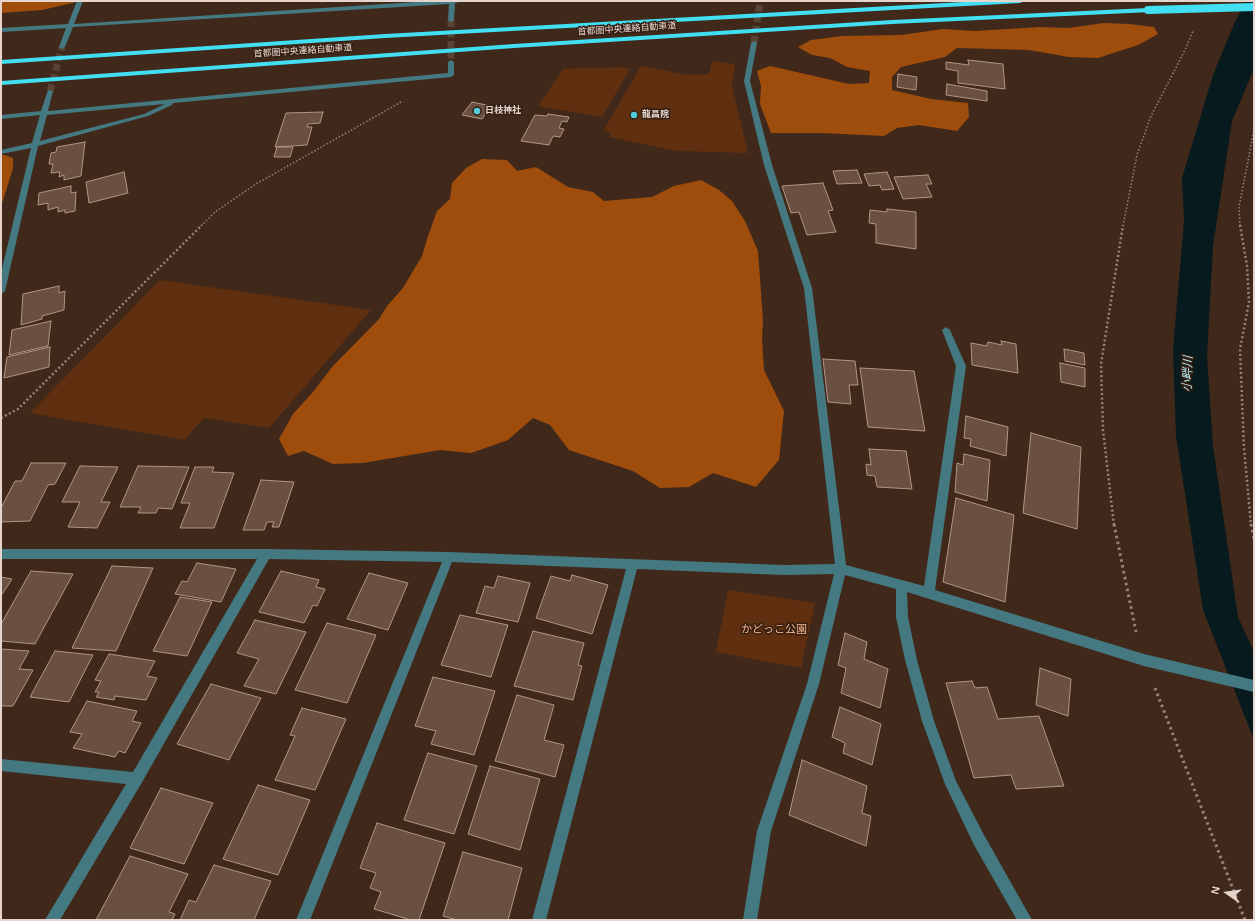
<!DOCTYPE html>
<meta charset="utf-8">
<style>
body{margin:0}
#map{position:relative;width:1255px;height:921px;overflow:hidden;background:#40291b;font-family:Helvetica,sans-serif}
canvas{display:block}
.frame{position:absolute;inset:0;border:2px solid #e5d5cd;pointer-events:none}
.north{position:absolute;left:1207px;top:873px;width:40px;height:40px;-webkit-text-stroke:3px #351f12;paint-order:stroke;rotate:283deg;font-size:11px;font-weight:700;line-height:16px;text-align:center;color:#e5d5cd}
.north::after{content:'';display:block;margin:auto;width:14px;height:18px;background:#e5d5cd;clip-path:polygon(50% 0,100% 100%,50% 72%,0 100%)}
</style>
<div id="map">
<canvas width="1255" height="921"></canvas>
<div class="frame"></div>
<div class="north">N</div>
</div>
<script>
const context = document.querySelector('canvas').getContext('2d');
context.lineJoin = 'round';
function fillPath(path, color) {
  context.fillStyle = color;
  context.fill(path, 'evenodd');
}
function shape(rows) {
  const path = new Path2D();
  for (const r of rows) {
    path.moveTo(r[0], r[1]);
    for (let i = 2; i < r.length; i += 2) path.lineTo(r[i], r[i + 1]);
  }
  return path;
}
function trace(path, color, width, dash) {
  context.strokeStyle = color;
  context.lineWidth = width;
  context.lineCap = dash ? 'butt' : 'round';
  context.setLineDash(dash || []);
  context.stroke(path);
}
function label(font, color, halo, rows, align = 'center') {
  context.font = font + ' Helvetica,"Noto Sans JP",sans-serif';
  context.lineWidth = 3;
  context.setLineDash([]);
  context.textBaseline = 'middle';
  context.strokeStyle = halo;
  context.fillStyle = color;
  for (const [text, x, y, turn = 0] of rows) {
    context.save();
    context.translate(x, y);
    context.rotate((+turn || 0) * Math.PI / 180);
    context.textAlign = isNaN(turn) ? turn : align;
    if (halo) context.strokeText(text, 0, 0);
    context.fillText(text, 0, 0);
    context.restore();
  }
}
fillPath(shape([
 [712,61,735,64,732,86,748,153,677,151,609,137,611,132,603,131,641,66,688,75,709,74],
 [620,67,630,69,602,117,538,106,563,69],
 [160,280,371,310,269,428,204,418,184,440,30,413],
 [728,590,815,603,801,668,716,652]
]), '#5f2f0f');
fillPath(shape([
 [1,1,81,1,42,10,1,13],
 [1104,23,1129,24,1154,27,1158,34,1138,45,1098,58,1069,57,1029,50,957,48,945,57,901,67,892,77,892,90,931,99,968,103,969,117,957,131,919,125,897,128,884,136,823,133,771,133,760,104,761,86,757,71,770,66,849,84,869,83,870,71,847,67,830,58,812,55,798,47,811,40,842,36,901,35,943,29,975,31,1040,27,1068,28],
 [1,155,5,155,13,158,13,168,1,207],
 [482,159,507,160,517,171,536,167,568,187,593,192,604,201,652,197,674,186,701,180,719,190,732,201,745,221,758,251,763,321,762,338,764,370,784,411,779,460,756,487,713,473,689,487,660,488,633,471,569,450,550,425,533,418,508,440,471,453,440,450,363,463,333,464,304,451,288,456,279,439,293,414,313,392,332,367,379,319,387,306,403,288,422,256,428,236,437,211,450,199,452,183,466,168]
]), '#9f4d0c');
fillPath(shape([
 [1246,1,1254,1,1254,69,1232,121,1213,246,1207,356,1213,446,1238,617,1254,652,1254,740,1203,610,1176,436,1173,349,1184,221,1182,178,1213,75,1234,24]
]), '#071a1d');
const building = shape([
 [968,60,1003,64,1005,89,958,83,958,71,946,69,946,62,969,65,968,60],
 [898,74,917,77,916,90,897,87,898,74],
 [947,84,987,91,987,101,946,95,947,84],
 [472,102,491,106,482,119,462,115,472,102],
 [323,112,320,123,308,124,307,127,312,127,307,145,275,147,286,113,323,112],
 [548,114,569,117,567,122,562,121,559,128,564,129,560,137,553,136,549,145,521,141,535,115,547,116,548,114],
 [85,142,81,176,64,180,64,175,59,177,60,172,51,173,53,164,49,164,51,153,56,152,57,147,85,142],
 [277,147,293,147,290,157,274,157,277,147],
 [857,170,862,183,837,184,833,171,857,170],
 [124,172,128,193,89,203,86,182,124,172],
 [887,172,894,189,882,190,880,185,869,186,864,174,887,172],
 [928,175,932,184,926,184,932,197,903,199,894,177,928,175],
 [823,183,833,210,828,211,836,232,807,235,799,212,791,213,782,186,823,183],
 [71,186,71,193,76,192,75,211,65,213,65,210,58,212,58,207,48,210,48,203,38,205,39,193,71,186],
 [887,209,916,212,916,249,876,243,876,224,869,223,870,210,887,212,887,209],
 [59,286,59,293,65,291,64,310,42,316,42,319,21,325,23,294,59,286],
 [51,321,48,346,9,355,12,330,51,321],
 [1001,341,1016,344,1018,373,972,365,971,343,987,346,988,342,1002,345,1001,341],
 [50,347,49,367,4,378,7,357,50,347],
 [1064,349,1084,353,1085,365,1065,361,1064,349],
 [823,359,855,361,858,385,849,385,851,404,828,402,823,359],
 [1060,363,1085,368,1085,387,1061,382,1060,363],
 [860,368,914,371,925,431,868,427,860,368],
 [966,416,1008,427,1006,456,970,446,971,439,964,438,966,416],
 [1031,433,1081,447,1077,529,1023,513,1031,433],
 [869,449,906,451,912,489,877,487,875,476,867,475,866,464,871,465,869,449],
 [964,454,990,460,987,501,955,492,957,463,963,465,964,454],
 [31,463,66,463,55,484,48,485,30,521,1,522,1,508,15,481,22,481,31,463],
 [80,466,118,467,101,502,110,502,97,528,68,527,80,502,62,502,80,466],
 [138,466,189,467,172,509,158,508,156,513,138,513,141,507,120,507,138,466],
 [195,467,214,467,212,472,234,473,214,528,180,528,190,503,181,503,195,467],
 [261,480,294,482,279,527,272,527,274,522,267,522,264,530,243,530,261,480],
 [956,498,1014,515,1005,602,943,582,956,498],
 [197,563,236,569,221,602,175,594,182,581,187,582,197,563],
 [112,566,153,568,116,651,72,648,112,566],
 [31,571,73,574,35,644,1,641,1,624,31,571],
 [281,571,319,580,316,587,325,589,317,606,313,605,304,623,259,612,281,571],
 [369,573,408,583,388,630,347,619,369,573],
 [572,575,608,585,592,634,536,618,551,576,570,581,572,575],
 [498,576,530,583,518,622,476,613,485,586,494,588,498,576],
 [1,577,12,579,1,596,1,577],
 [180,597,212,602,187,656,153,651,180,597],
 [460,615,508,625,491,677,441,665,460,615],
 [255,620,306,632,276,694,244,686,259,659,237,653,255,620],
 [327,623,376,635,347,703,295,690,327,623],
 [533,631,584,643,578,665,582,666,573,700,514,686,533,631],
 [845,633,867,642,864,659,888,669,880,708,841,693,846,668,838,665,845,633],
 [1,649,29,651,19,669,33,670,13,706,1,706,1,649],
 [55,651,93,655,69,702,30,697,55,651],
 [109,654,155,661,147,676,157,678,146,700,115,696,114,700,96,697,99,692,95,692,101,681,95,680,109,654],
 [1040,668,1071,679,1068,716,1036,705,1040,668],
 [433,677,495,691,474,755,431,744,436,731,415,726,433,677],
 [972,681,975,688,987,687,998,719,1039,716,1064,786,1016,789,1011,775,974,778,946,683,972,681],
 [211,684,261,698,229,760,177,744,211,684],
 [517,695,554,705,544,740,564,745,555,777,495,761,517,695],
 [87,701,137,711,132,721,141,723,125,753,119,751,115,757,73,748,82,734,70,732,87,701],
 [840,707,881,724,872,765,843,753,845,743,832,737,840,707],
 [302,708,346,719,315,790,275,780,295,736,290,735,302,708],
 [428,753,477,766,454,834,404,820,428,753],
 [802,760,867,786,862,813,871,816,866,846,789,815,802,760],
 [490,766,540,779,520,850,468,834,490,766],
 [258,785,310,800,278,875,223,859,258,785],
 [161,788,213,803,184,864,130,848,161,788],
 [377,823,445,843,419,920,411,920,374,909,381,892,370,888,376,873,360,868,377,823],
 [463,852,522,868,508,920,457,920,443,916,463,852],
 [130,856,188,874,169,912,175,914,172,920,96,920,130,856],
 [214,865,271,881,254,920,180,920,189,900,196,902,214,865]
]);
fillPath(building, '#6a5041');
trace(building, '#b29585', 1);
trace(shape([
 [451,20,451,62],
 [754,43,760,1],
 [50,91,62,47]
]), '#594336', 7, [7, 3.5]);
trace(shape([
 [201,226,215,212,256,184,401,102],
 [1123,226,1137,155,1151,116,1185,50,1193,31],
 [1240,226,1239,207,1254,130]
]), '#978479', 1.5, [1.5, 2]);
trace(shape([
 [1240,225,1247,266,1249,302,1240,349,1244,448,1251,525],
 [1,418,18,409,202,225],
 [1114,525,1103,430,1101,364,1123,225]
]), '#978479', 2.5, [2, 2.5]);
trace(shape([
 [1114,524,1136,632],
 [1251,524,1254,539],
 [1155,688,1245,920]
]), '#978479', 3, [2.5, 3.5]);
fillPath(shape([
 [77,1,83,1,74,24,432,1,464,1,455,3,454,20,451,22,448,20,449,4,73,27,65,47,62,49,59,47,66,28,1,32,1,28,68,24,77,1],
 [754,41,757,43,750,81,772,165,812,288,846,565,924,586,956,366,942,330,946,327,950,330,966,366,935,590,1144,654,1254,680,1254,692,1144,666,907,592,908,617,917,660,934,721,956,781,984,835,1032,920,1017,920,974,845,945,784,922,721,905,660,896,617,896,589,845,575,819,684,771,831,757,920,743,920,757,831,807,684,834,574,784,575,637,569,546,920,532,920,626,569,452,562,310,920,296,920,442,562,269,559,141,784,60,920,45,920,126,784,1,771,1,759,133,772,257,559,1,559,1,549,266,549,449,552,784,565,835,564,804,288,764,165,744,81,751,43,754,41],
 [451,60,454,62,454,75,451,77,173,103,172,105,148,116,38,146,5,291,1,294,1,273,31,148,1,154,1,150,32,143,40,115,1,119,1,115,41,111,48,90,53,91,48,111,448,73,448,62,451,60],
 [165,104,144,114,40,141,47,115,165,104]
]), '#447981');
fillPath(shape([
 [981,1,1024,1,1020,3,385,38,1,64,1,60,385,34,981,1],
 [1148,8,1152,10,1151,12,892,24,514,48,1,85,1,81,514,44,892,20,1148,8]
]), '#42dff2');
trace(shape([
 [1148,10,1254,7]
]), '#42dff2', 8);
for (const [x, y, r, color] of [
 [477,111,4,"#53cbdb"],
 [634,115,4,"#53cbdb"]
]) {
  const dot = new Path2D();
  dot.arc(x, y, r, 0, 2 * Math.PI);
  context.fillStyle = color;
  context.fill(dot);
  trace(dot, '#351f12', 1.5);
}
label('9px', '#e5d5cd', '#351f12', [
 ["首都圏中央連絡自動車道",627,29,-4],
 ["首都圏中央連絡自動車道",303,51,-4]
]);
label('bold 9px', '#e5d5cd', '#351f12', [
 ["日枝神社",485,111],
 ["龍昌院",642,115]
], 'left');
label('11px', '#f9b58e', '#351f12', [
 ["かどっこ公園",774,630]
]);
label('italic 12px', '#b3f1fa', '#351f12', [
 ["小畔川",1188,374,-88]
]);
</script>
